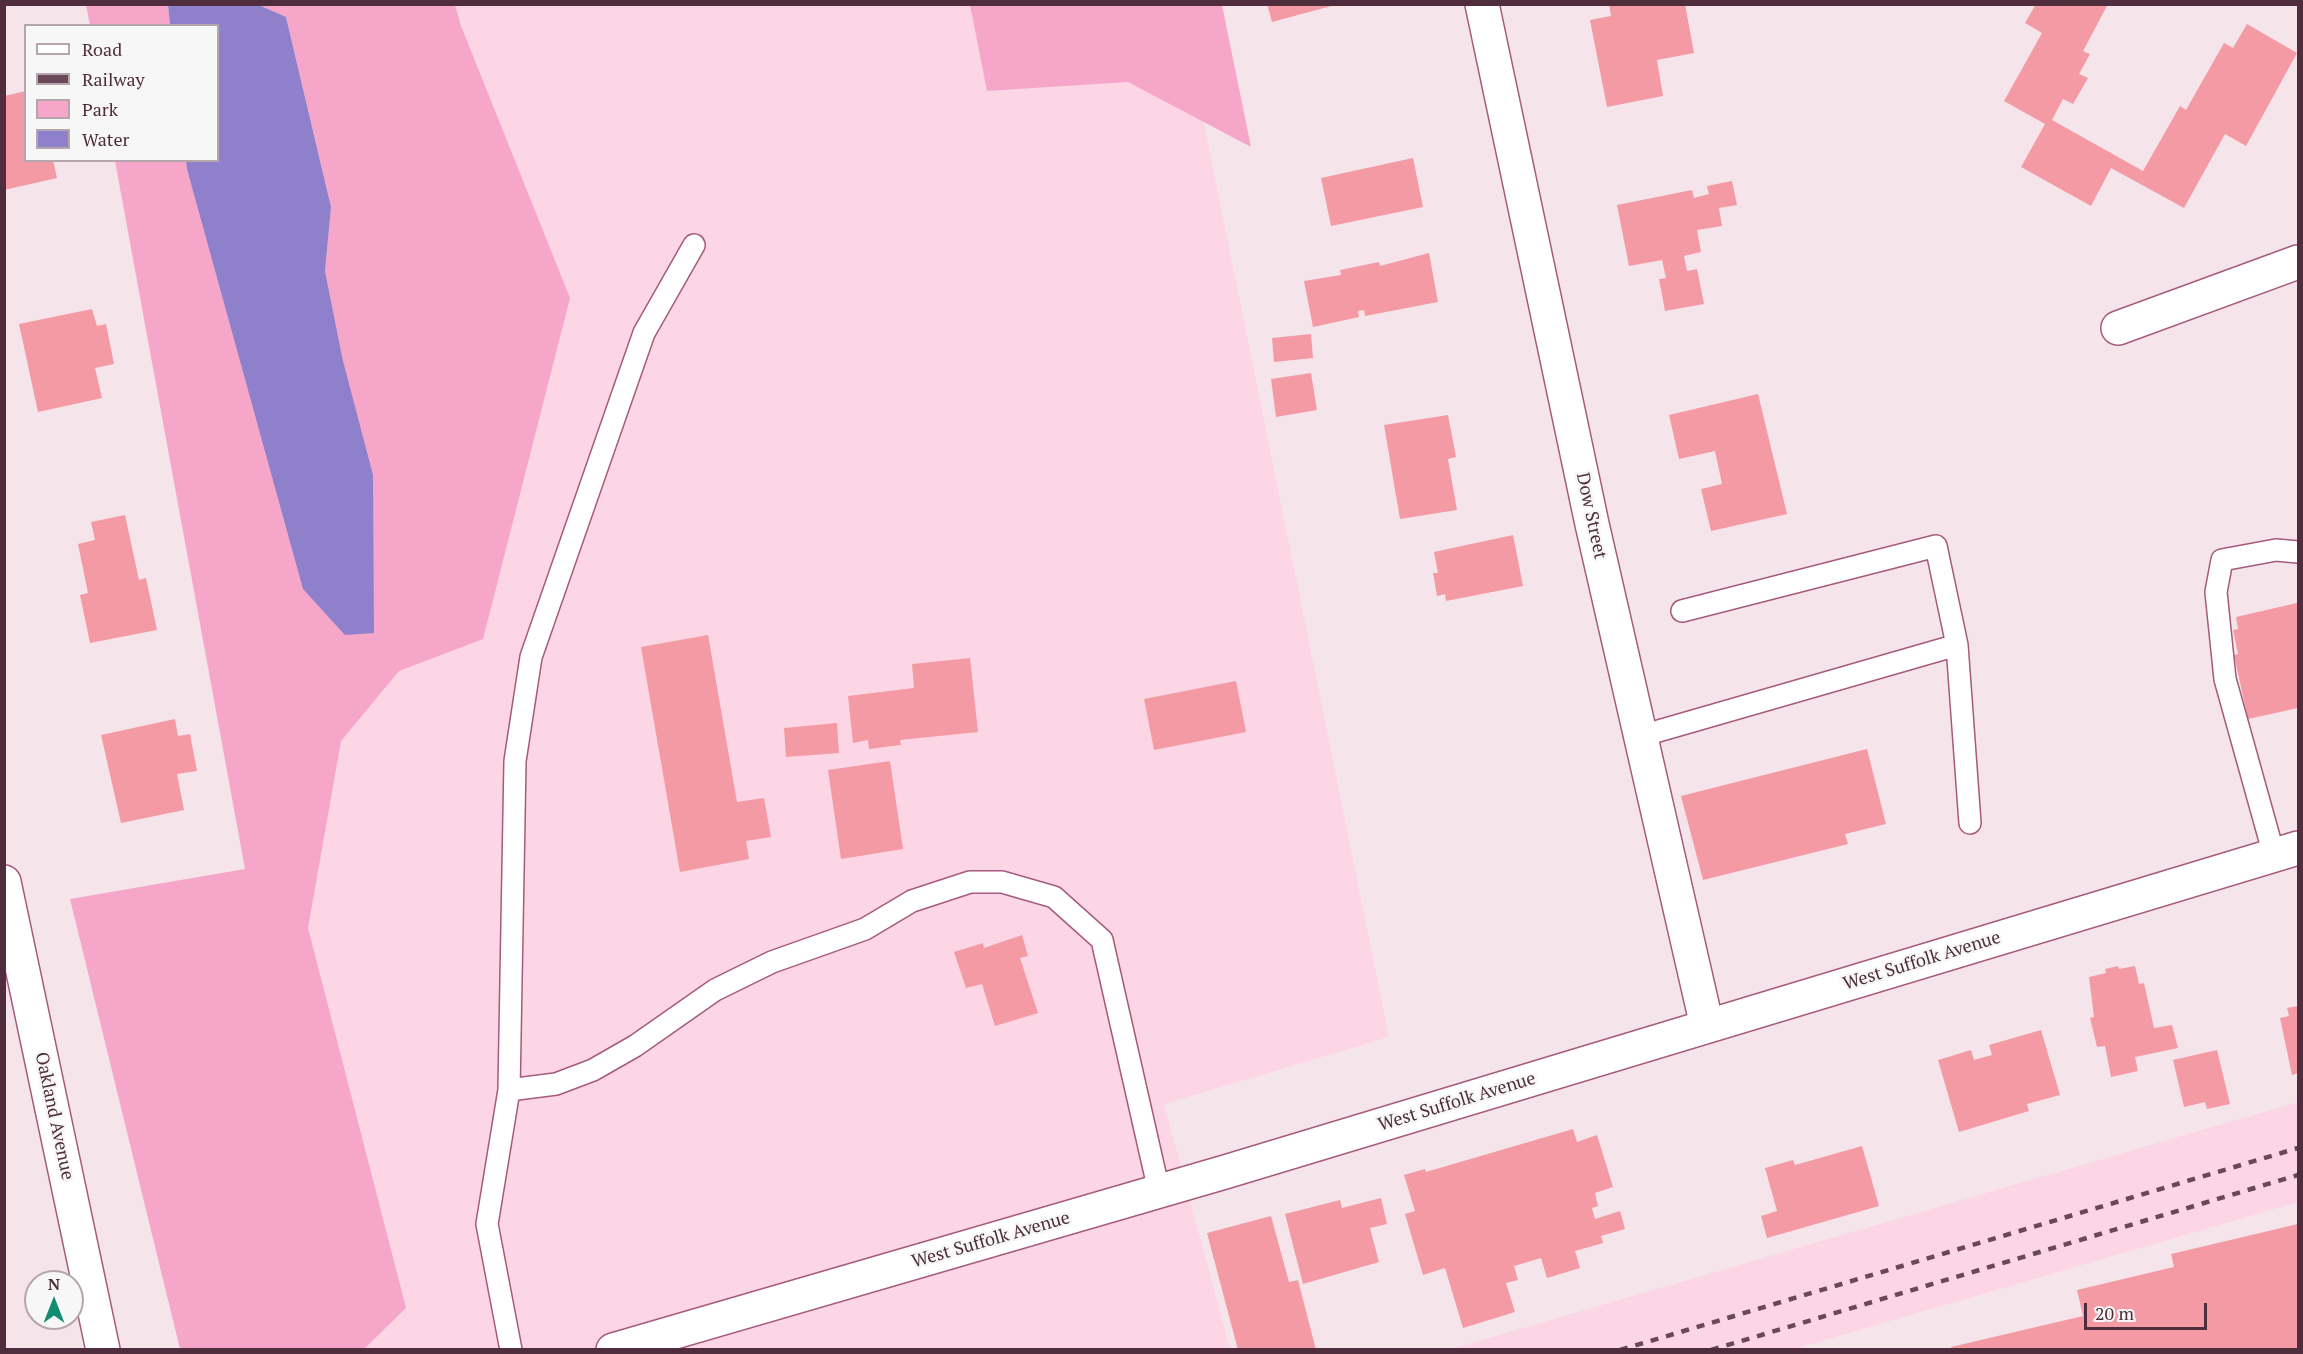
<!DOCTYPE html>
<style>
body{margin:0}
#map{position:relative;width:2303px;height:1354px;overflow:hidden;background:#f6e4eb;font-family:"PT Serif",serif}
canvas{display:block}
.frame{position:absolute;inset:0;border:6px solid #4f2d3c;pointer-events:none}
.legend{position:absolute;left:24px;top:24px;width:195px;height:138px;box-sizing:border-box;background:#f7f7f7;border:2px solid #b4a6ac;margin:0;padding:8px 10px;list-style:none;font-size:18px;color:#4f2d3c}
.legend li{display:flex;align-items:center;gap:12px;height:30px}
.legend b{width:30px;border:2px solid #b4a6ac}
.north{position:absolute;left:24px;top:1270px;width:60px;height:60px;box-sizing:border-box;background:#f7f7f7;border:2px solid #b4a6ac;border-radius:50%;rotate:0deg;font-size:16px;font-weight:700;line-height:24px;text-align:center;color:#4f2d3c}
.north::after{content:'';display:block;margin:auto;width:21px;height:27px;background:#108c71;clip-path:polygon(50% 0,100% 100%,50% 72%,0 100%)}
.scale{position:absolute;left:2084px;top:1303px;width:123px;height:27px;box-sizing:border-box;border:3px solid #4f2d3c;border-top:0;padding-left:8px;font-size:18px;line-height:21px;white-space:nowrap;color:#4f2d3c;-webkit-text-stroke:4px #f7f7f7;paint-order:stroke}
</style>
<div id="map">
<canvas width="2303" height="1354"></canvas>
<div class="frame"></div>
<ul class="legend">
<li><b style="height:8px;background:#fff"></b>Road</li>
<li><b style="height:8px;background:#694957"></b>Railway</li>
<li><b style="height:16px;background:#f6a7c9"></b>Park</li>
<li><b style="height:16px;background:#8e80cb"></b>Water</li>
</ul>
<div class="north">N</div>
<div class="scale">20 m</div>
</div>
<script>
const context = document.querySelector('canvas').getContext('2d');
context.lineJoin = 'round';
function fillPath(path, color) {
  context.fillStyle = color;
  context.fill(path, 'evenodd');
}
function shape(rows) {
  const path = new Path2D();
  for (const r of rows) {
    path.moveTo(r[0], r[1]);
    for (let i = 2; i < r.length; i += 2) path.lineTo(r[i], r[i + 1]);
  }
  return path;
}
function trace(path, color, width, dash) {
  context.strokeStyle = color;
  context.lineWidth = width;
  context.lineCap = dash ? 'butt' : 'round';
  context.setLineDash(dash || []);
  context.stroke(path);
}
function label(font, color, halo, rows, align = 'center') {
  context.font = font + ' "PT Serif",serif';
  context.lineWidth = 5;
  context.setLineDash([]);
  context.textBaseline = 'middle';
  context.strokeStyle = halo;
  context.fillStyle = color;
  for (const [text, x, y, turn = 0] of rows) {
    context.save();
    context.translate(x, y);
    context.rotate((+turn || 0) * Math.PI / 180);
    context.textAlign = isNaN(turn) ? turn : align;
    if (halo) context.strokeText(text, 0, 0);
    context.fillText(text, 0, 0);
    context.restore();
  }
}
fillPath(shape([
 [364,5,1180,5,1389,1037,1164,1104,1230,1349,348,1349,212,643],
 [2298,1102,2298,1202,1794,1349,1451,1349]
]), '#fcd6e5');
fillPath(shape([
 [86,5,168,5,170,25,90,25],
 [259,5,455,5,461,26,570,298,483,639,399,671,341,741,308,928,406,1308,364,1349,180,1349,70,899,245,869,115,161,186,161,187,169,343,361,325,271,331,207,286,17],
 [970,5,1222,5,1251,147,1128,82,987,91]
]), '#f6a7c9');
fillPath(shape([
 [168,5,259,5,286,17,331,207,325,271,343,361,373,475,374,633,345,635,303,589,187,169,186,161,218,160,218,26,170,25]
]), '#8e80cb');
fillPath(shape([
 [1267,4,1334,4,1335,5,1272,22],
 [1609,4,1685,4,1694,53,1657,60,1663,96,1607,107,1590,20,1611,16],
 [2036,4,2108,4,2083,51,2090,54,2079,74,2088,78,2073,104,2063,99,2052,120,2143,171,2180,106,2186,110,2224,43,2233,48,2247,24,2297,53,2246,146,2225,134,2184,208,2111,168,2091,206,2021,167,2045,124,2004,101,2042,33,2025,23],
 [26,91,26,160,53,160,57,178,4,190,4,96],
 [1413,158,1423,207,1331,226,1321,178],
 [1732,181,1737,205,1719,208,1722,226,1697,230,1701,252,1684,256,1687,271,1697,269,1704,304,1665,311,1659,279,1666,278,1662,260,1629,266,1617,205,1692,190,1694,198,1709,194,1707,186],
 [1429,253,1438,302,1365,316,1364,310,1358,311,1359,317,1313,327,1304,281,1341,275,1340,270,1379,262,1380,266],
 [92,309,97,326,106,324,114,364,95,368,102,398,38,412,19,324],
 [1311,334,1313,358,1274,362,1272,338],
 [1311,373,1317,410,1276,417,1271,379],
 [1758,394,1787,514,1711,531,1701,489,1722,484,1715,451,1679,459,1669,415],
 [1448,415,1456,457,1448,459,1457,510,1400,519,1384,425],
 [125,515,139,580,146,578,157,630,90,643,80,595,88,593,78,544,95,540,91,522],
 [1513,535,1523,586,1446,601,1445,594,1437,596,1433,573,1438,573,1434,552],
 [2297,603,2298,708,2248,719,2234,655,2238,654,2233,630,2238,629,2236,617],
 [708,635,737,802,764,798,771,837,746,841,749,859,680,872,641,647],
 [970,658,978,732,900,740,901,745,869,749,868,740,853,743,848,696,914,688,912,664],
 [1236,681,1246,732,1154,750,1144,699],
 [175,719,178,736,190,734,197,771,177,774,184,810,121,823,101,735],
 [837,723,839,753,786,757,784,728],
 [1867,749,1886,824,1845,834,1848,844,1703,880,1681,796],
 [890,761,903,849,841,859,828,770],
 [1022,935,1028,956,1020,958,1038,1013,995,1026,982,984,966,988,954,952,983,943,984,948],
 [2118,966,2119,969,2135,966,2139,984,2144,983,2154,1028,2172,1025,2178,1048,2135,1057,2138,1071,2111,1077,2105,1046,2097,1047,2090,1018,2094,1017,2089,977,2106,973,2105,969],
 [2298,1006,2298,1073,2292,1075,2280,1018,2289,1016,2287,1008],
 [2041,1030,2060,1095,2027,1104,2029,1111,1959,1132,1938,1060,1971,1050,1974,1060,1992,1055,1989,1045],
 [2217,1050,2230,1104,2207,1109,2205,1102,2184,1107,2173,1060],
 [1573,1129,1577,1142,1597,1135,1613,1187,1595,1193,1598,1206,1592,1208,1595,1219,1620,1211,1625,1229,1601,1236,1603,1243,1575,1251,1580,1268,1547,1278,1541,1258,1514,1266,1518,1280,1506,1283,1515,1312,1463,1328,1445,1268,1423,1275,1405,1214,1415,1211,1404,1175,1425,1169,1426,1172],
 [1862,1146,1879,1206,1767,1238,1761,1216,1777,1211,1765,1168,1793,1160,1795,1165],
 [1381,1198,1387,1224,1370,1228,1379,1262,1303,1284,1285,1214,1340,1200,1342,1208],
 [1271,1216,1289,1282,1298,1280,1316,1350,1238,1350,1207,1233],
 [2298,1224,2298,1350,1952,1350,1951,1347,2083,1316,2077,1290,2174,1267,2171,1254]
]), '#f49aa5');
const lane = shape([
 [1682,611,1936,546,1957,645,1970,823],
 [1641,736,1957,645],
 [2274,855,2225,679,2216,592,2222,560,2276,550,2298,552],
 [509,1090,556,1084,593,1070,635,1046,715,990,772,962,865,929,912,901,970,882,1002,882,1054,897,1102,940,1159,1191],
 [511,1350,487,1224,509,1090,515,761,531,657,644,333,694,245]
]);
const street = shape([
 [1482,4,1592,524,1707,1026],
 [2118,328,2298,262],
 [4,882,103,1350]
]);
const secondary = shape([
 [613,1350,1225,1172,2298,848]
]);
trace(lane, '#a65a7d', 24);
trace(street, '#a65a7d', 36);
trace(secondary, '#a65a7d', 36);
trace(lane, '#fff', 21);
trace(street, '#fff', 33);
trace(secondary, '#fff', 33);
trace(shape([
 [1620,1350,2298,1148],
 [1711,1350,2298,1175]
]), '#694957', 4.5, [8, 8]);
label('18px', '#4f2d3c', '#f7f7f7', [
 ["Dow Street",1591,516,78],
 ["West Suffolk Avenue",1922,961,-17],
 ["West Suffolk Avenue",1457,1102,-17],
 ["Oakland Avenue",54,1116,78],
 ["West Suffolk Avenue",991,1240,-16]
]);
</script>
